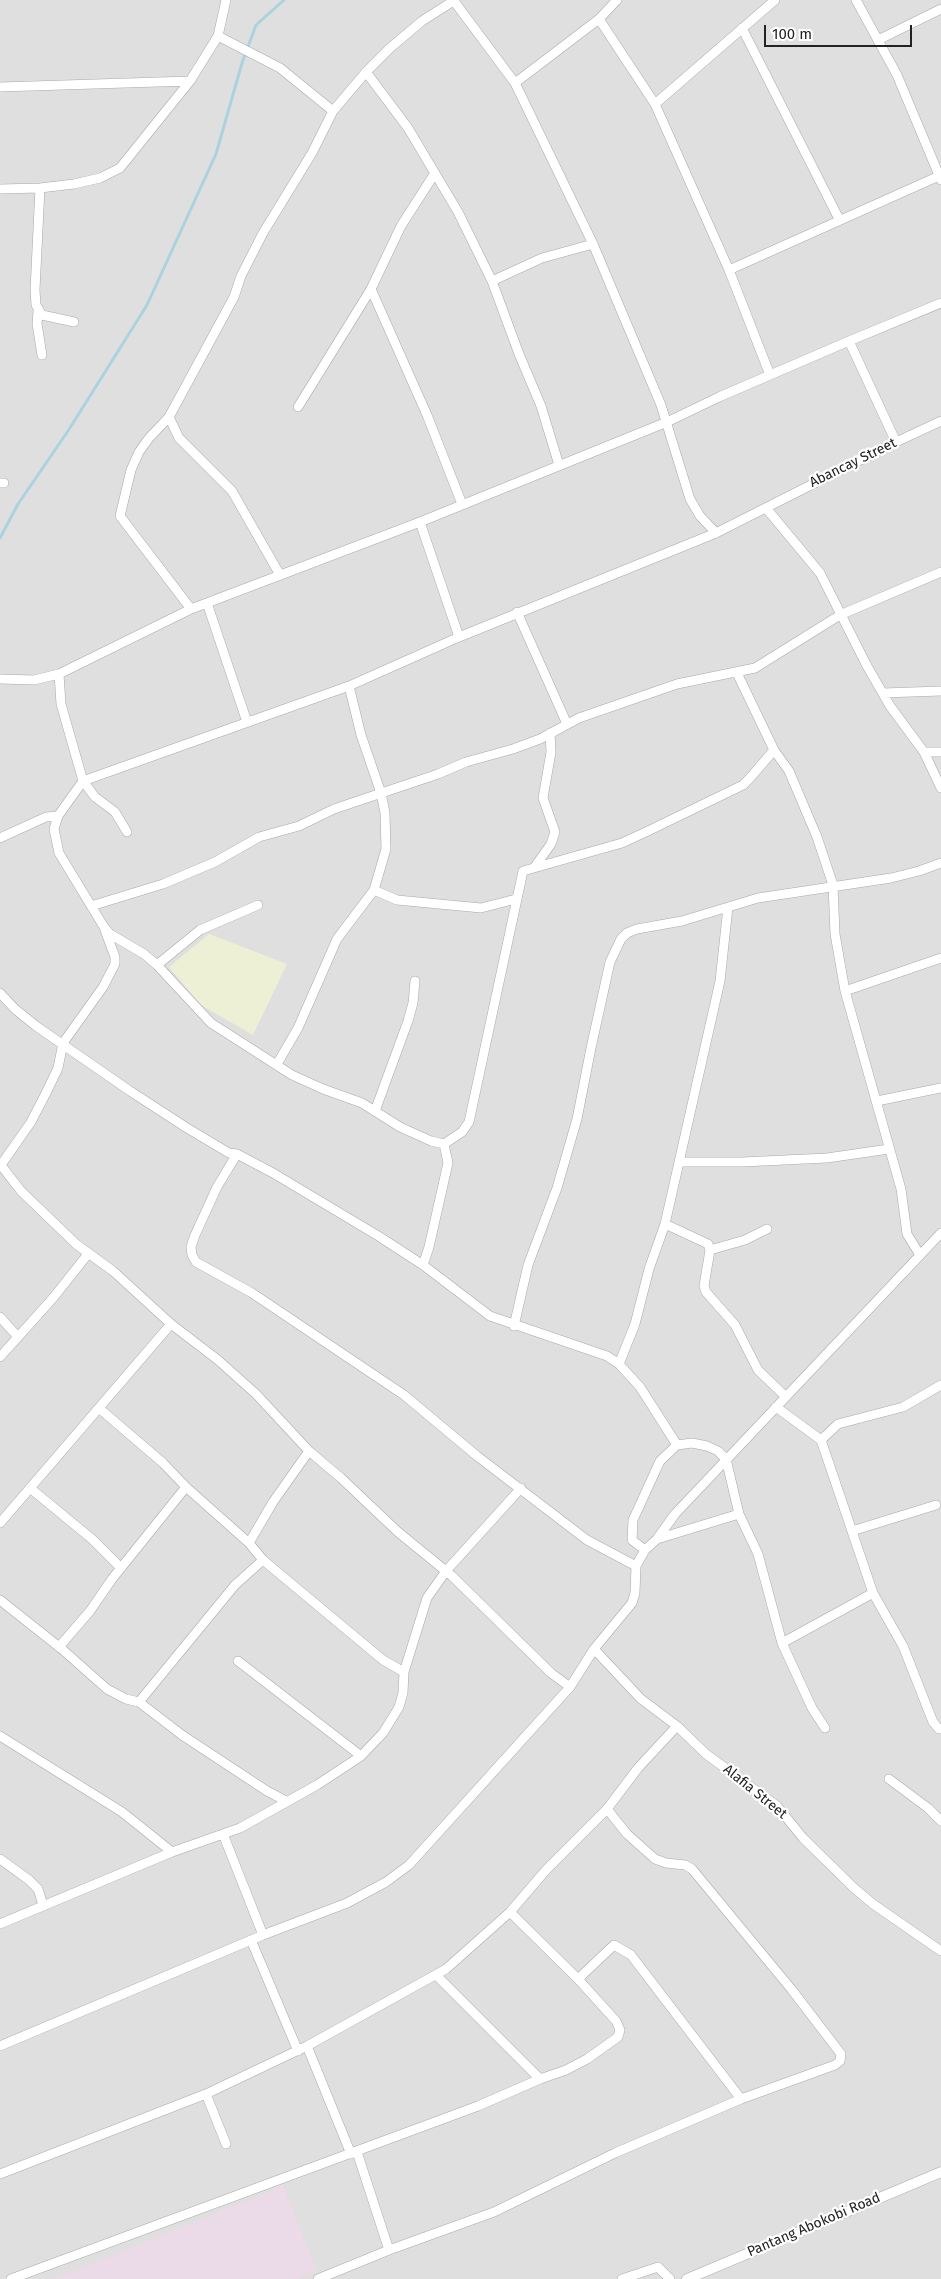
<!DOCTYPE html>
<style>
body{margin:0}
#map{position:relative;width:941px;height:2279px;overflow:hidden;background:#f2efe9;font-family:"Fira Sans",sans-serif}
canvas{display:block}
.scale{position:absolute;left:764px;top:25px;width:148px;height:22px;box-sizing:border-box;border:2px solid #222;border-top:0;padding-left:6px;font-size:15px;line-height:18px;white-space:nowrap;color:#222;-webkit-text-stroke:4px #fff;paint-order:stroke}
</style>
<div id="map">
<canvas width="941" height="2279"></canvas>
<div class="scale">100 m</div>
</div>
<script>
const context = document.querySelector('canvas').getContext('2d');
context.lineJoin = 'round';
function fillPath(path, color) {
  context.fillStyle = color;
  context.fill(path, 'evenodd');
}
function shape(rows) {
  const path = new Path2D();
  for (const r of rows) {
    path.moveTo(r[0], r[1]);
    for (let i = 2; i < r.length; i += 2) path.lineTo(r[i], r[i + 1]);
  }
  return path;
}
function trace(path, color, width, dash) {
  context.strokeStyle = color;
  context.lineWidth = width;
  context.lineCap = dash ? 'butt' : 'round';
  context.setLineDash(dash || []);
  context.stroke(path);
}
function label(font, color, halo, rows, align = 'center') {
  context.font = font + ' "Fira Sans",sans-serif';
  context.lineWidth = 4.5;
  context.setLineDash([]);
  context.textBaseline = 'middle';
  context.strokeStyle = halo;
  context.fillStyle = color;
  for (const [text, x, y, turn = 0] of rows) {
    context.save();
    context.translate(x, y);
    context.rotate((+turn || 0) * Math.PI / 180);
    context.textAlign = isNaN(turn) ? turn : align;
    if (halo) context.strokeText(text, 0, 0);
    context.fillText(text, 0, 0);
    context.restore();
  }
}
fillPath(shape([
 [0,0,941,0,941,2279,0,2279]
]), '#e0dfdf');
fillPath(shape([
 [283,2186,317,2271,297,2279,54,2279]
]), '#ebdbe8');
fillPath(shape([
 [209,934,287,964,253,1035,201,1005,169,967]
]), '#eef0d5');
trace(shape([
 [0,538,18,504,68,431,147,305,216,154,242,63,256,25,284,0]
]), '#aad3df', 3);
const minor = shape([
 [856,0,897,75,941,180],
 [454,1,515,83,593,244,661,405,690,499,700,516,716,533],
 [599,19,655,104,729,270,770,375],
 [742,28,839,219],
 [218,36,226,0],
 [878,40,941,9],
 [366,72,408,128,458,212,492,281,519,354,541,406,559,465],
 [515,83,599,19,617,0],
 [0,87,190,81],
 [655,104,775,0],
 [435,173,401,226,371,289,427,415,462,504],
 [40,188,35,290,36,305,42,315,74,322],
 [0,189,40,188,74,184,100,178,120,168,190,81,218,36,280,68,333,111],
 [729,270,939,176],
 [492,281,542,258,593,244],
 [38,311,37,324,42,355],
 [849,341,896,442],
 [298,407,371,289],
 [169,417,179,438,232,491,280,575],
 [0,483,4,483],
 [766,508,820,573,867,666,890,706,924,752,941,788],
 [420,522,459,637,716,533,896,442,941,421],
 [207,603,247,722],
 [191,609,120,516,131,470,139,452,149,438,169,417,234,297,241,276,263,233,312,153,333,111,366,72,390,48,422,21,455,0],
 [517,612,567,724],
 [459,637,349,686,83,781,58,816,54,829,59,853,104,927,110,934,144,954,157,965,211,1023,292,1075,323,1089,362,1103,400,1127,431,1141,444,1144,462,1132,469,1122,523,871,622,843,648,831,743,785,750,778,774,750],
 [737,673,774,750,789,771,817,837,833,885,835,934,845,991,901,1189,907,1234,920,1255],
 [59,674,61,704,83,781,95,797,115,812,127,832],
 [0,679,34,680,59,674,191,609,420,522,667,422,719,397,849,341,941,303],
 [883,693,941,691],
 [924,752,941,752],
 [0,838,46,817,58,816],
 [536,865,551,844,555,832,543,798,551,752,550,733],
 [374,890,397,900,481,908,516,899],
 [91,906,163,884,215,862,259,837,299,826,334,809,438,774,466,762,513,749,540,739,579,718,677,684,755,668,840,615,941,572],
 [157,965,200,930,258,905],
 [845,991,941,958],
 [0,993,15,1009,36,1026,130,1091,187,1128,229,1153,237,1154,273,1173,380,1237,423,1265,490,1316,607,1356,619,1364,640,1387,677,1445],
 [277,1064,298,1028,337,939,374,890,386,849,385,813,381,793,361,735,349,686],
 [877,1101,941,1088],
 [375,1111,408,1021,413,1003,415,981],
 [237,1154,217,1187,195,1235,191,1247,192,1255,196,1262,252,1293,404,1395,477,1456,587,1540,636,1566],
 [679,1162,742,1162,827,1158,889,1149],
 [0,1164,21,1191,76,1244,113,1271,171,1324,218,1360,256,1394,309,1451,341,1478,398,1532,452,1576,551,1673,570,1687],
 [1,1165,31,1122,46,1093,58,1068,63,1043,103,987,115,964,115,957,105,930],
 [665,1224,708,1244,710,1250,704,1286,706,1292,735,1325,758,1370,786,1397],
 [710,1250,745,1240,767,1229],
 [423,1265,429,1247,448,1163,444,1144],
 [0,1317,18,1337],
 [514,1326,528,1265,557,1188,577,1119,591,1048,610,962,621,939,627,933,637,929,682,921,758,898,891,878,919,871,941,863],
 [0,1357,53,1298,88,1254],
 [619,1364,635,1324,649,1269,665,1224,720,981,728,907],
 [776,1407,821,1440,873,1593,903,1646,933,1722,939,1729,941,1729],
 [100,1409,163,1463,186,1487,249,1543,263,1560,383,1660,404,1672],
 [821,1440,838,1424,903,1407,941,1385],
 [30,1488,92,1539,121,1568],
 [0,1523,171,1324],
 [852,1531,936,1505],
 [657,1539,739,1514],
 [249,1543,273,1502,309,1451],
 [645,1550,632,1540,633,1520,660,1461,677,1445,692,1443,707,1446,718,1451,726,1459,739,1514,758,1554,782,1643,812,1708,825,1728],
 [0,1600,63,1650,107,1689,126,1699,139,1702,182,1735,267,1791,286,1801],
 [782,1643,873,1593],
 [59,1647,90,1611,112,1579,186,1487],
 [594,1649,641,1699,677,1726,706,1754,777,1806,803,1838,854,1888,873,1904,941,1951],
 [238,1661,361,1756],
 [139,1702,235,1585,263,1560],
 [0,1736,122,1812,172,1852],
 [889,1779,928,1808,941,1821],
 [223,1834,263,1935],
 [0,1859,29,1880,38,1889,43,1905],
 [0,1924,172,1852,240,1828,317,1785,361,1756,383,1733,399,1707,403,1693,404,1672,427,1598,446,1571,521,1488],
 [251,1940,298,2051],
 [436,1975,540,2079],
 [578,1979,614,1945,631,1955,741,2099],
 [0,2046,263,1935,347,1903,386,1882,409,1865,570,1687,594,1649,632,1603,635,1593,636,1566,645,1550,657,1539,675,1514,941,1233],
 [307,2046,351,2154],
 [206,2094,226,2144],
 [357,2152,389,2250],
 [0,2174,206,2094,307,2046,446,1969,510,1912,546,1870,607,1809,638,1768,677,1726],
 [11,2279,478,2106,540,2079,566,2070,587,2059,618,2037,620,2030,616,2021,578,1979,510,1912],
 [318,2279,389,2250,494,2212,615,2153,741,2099,835,2065,840,2061,841,2054,792,1990,692,1869,685,1865,666,1863,655,1859,627,1834,607,1809],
 [622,2279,658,2267,670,2279]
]);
const tertiary = shape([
 [687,2279,941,2172]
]);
trace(minor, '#a9a9a9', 10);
trace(tertiary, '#a9a9a9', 11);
trace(minor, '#fff', 9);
trace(tertiary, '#fff', 10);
label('14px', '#222', '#fff', [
 ["Abancay Street",853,463,-26],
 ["Alafia Street",755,1792,39],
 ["Pantang Abokobi Road",814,2225,-23]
]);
</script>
